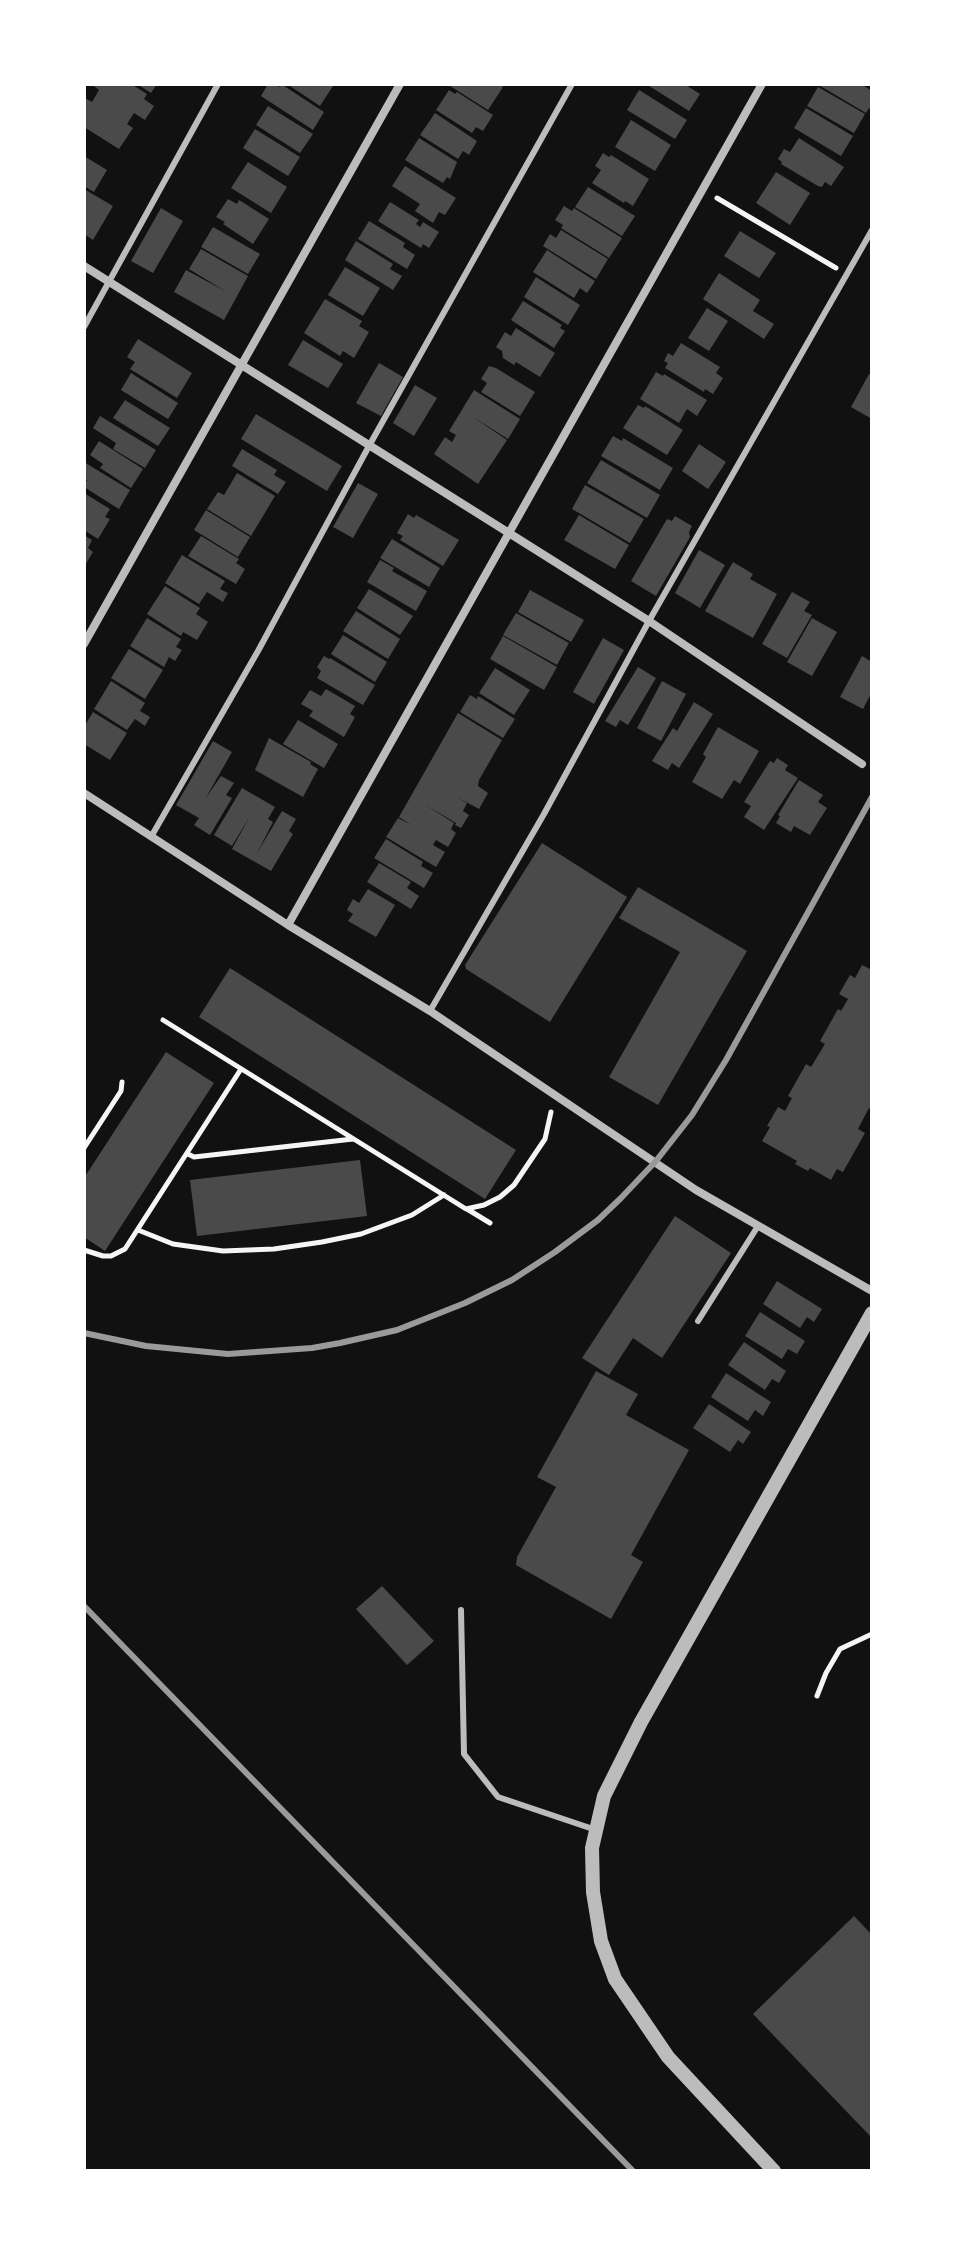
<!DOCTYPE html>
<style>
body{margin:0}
#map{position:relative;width:956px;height:2255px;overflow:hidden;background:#111;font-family:"IBM Plex Sans",sans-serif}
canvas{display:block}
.frame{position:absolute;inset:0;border:86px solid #fff;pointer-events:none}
</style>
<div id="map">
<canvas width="956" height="2255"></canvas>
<div class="frame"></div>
</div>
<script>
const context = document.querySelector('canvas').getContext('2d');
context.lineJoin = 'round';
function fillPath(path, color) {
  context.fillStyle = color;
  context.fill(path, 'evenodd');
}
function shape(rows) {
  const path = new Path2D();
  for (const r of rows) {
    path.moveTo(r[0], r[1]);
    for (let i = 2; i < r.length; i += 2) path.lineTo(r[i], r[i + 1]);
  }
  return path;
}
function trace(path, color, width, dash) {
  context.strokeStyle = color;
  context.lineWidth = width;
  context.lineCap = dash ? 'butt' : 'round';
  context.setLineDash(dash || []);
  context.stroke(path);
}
fillPath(shape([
 [95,84,131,84,147,94,144,99,154,106,145,120,134,113,127,124,133,128,119,149,84,127,84,100,85,98,92,102,99,90,94,86],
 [137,84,157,84,151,93],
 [268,84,274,84,279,87,281,84,324,112,313,130,261,96],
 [287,84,330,84,333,86,320,106],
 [447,84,499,84,503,87,488,110],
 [646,84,684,84,700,94,689,111],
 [817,84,861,84,872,91,872,110,869,108,866,113],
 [818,87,865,114,854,133,807,106],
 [449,90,455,94,457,92,493,115,483,131,476,127,472,133,436,110],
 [639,90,687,120,675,139,627,110],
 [268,106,313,134,300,153,256,125],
 [806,108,853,136,841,156,794,128],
 [435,113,477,141,469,155,463,151,458,159,420,135],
 [631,120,671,145,655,171,615,147],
 [255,129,300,157,288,176,243,148],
 [419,138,457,162,450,179,447,177,443,183,405,160],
 [799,138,844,167,831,186,825,182,822,187,818,186,781,164,782,162,778,159,784,149,790,152],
 [603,153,609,157,611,155,649,179,633,206,625,201,624,203,592,183,601,170,595,166],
 [84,156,107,170,94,192,84,186],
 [248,162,287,187,271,213,231,188],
 [405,166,456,198,445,215,439,212,433,223,415,211,420,204,392,186],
 [776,172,810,193,790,225,756,203],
 [588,187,635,216,622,236,575,207],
 [84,189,113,206,93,240,84,234],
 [228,199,237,204,239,200,269,219,253,244,223,224,225,222,216,217],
 [390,202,419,220,416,224,420,227,423,222,439,232,429,248,423,244,421,248,378,221],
 [564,206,572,211,574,208,622,238,609,258,561,228,563,225,555,220],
 [161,208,183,221,153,273,131,261],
 [369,221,405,243,403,247,415,255,407,269,358,239],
 [213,227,260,254,248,274,201,247],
 [561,230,608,259,596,279,543,246,550,234,556,238],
 [740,231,776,253,759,278,724,256],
 [356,241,393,264,390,269,402,276,393,290,345,260],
 [201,249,248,276,224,320,174,292,186,270,225,291,189,269],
 [547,250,595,281,587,293,580,288,574,298,533,272],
 [345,267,380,288,363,316,328,295],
 [719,273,760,300,753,311,774,324,764,339,703,299],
 [536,277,580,305,568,325,524,297],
 [325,299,362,321,359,326,369,332,354,358,343,351,340,356,304,333],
 [523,301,562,325,560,328,565,331,554,348,511,320],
 [707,308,728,321,709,351,688,338],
 [516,328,555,353,540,377,516,362,514,365,503,358,502,351,496,347,505,332,511,336],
 [138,339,192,373,177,398,130,369,135,362,127,357],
 [303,340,343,364,328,388,288,365],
 [681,343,720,367,716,373,723,378,713,394,705,389,704,392,665,368,668,363,664,361,668,353,673,356],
 [379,363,403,377,381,416,356,403],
 [489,366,496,368,535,392,520,416,481,392,487,383,481,379],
 [656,372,663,376,664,374,707,400,697,416,687,409,679,423,640,399],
 [131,373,178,403,168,419,121,390],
 [869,374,872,376,872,419,851,407],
 [415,385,437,398,414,436,393,423],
 [474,390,520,419,508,439,473,417,507,440,478,484,434,454,445,437,452,442,456,435,449,431],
 [125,400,170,428,158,446,113,418],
 [638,405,644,408,645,406,683,430,667,455,623,428],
 [256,414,342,466,327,491,241,439],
 [100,416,156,450,145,468,113,449,116,443,93,428],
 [613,436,622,441,623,438,673,468,660,490,601,456],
 [99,441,143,469,131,488,100,468,103,464,90,455],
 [699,444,726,462,708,489,682,471],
 [242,449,277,470,274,475,286,482,278,494,232,466],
 [601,460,660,495,647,518,587,483],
 [84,462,130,490,119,509,84,487,87,480,84,478],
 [237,473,275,496,251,536,207,509,218,492,224,495],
 [358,483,378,494,353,538,333,527],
 [585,485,644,519,630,543,572,509],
 [84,493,110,509,105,517,110,519,98,539,84,530],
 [206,510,250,537,238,557,194,530],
 [408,514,414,518,416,515,459,540,443,566,400,540,403,536,397,533],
 [579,515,629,545,615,569,564,540],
 [675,516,692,526,689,532,690,537,656,596,631,581,667,519,672,521],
 [84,535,92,540,88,548,93,552,84,567],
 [201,536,239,559,236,563,245,569,236,584,188,556],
 [392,539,440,568,429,587,380,558],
 [699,550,725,565,700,608,675,593],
 [182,555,225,581,220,589,228,593,223,602,207,592,199,604,165,583],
 [380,560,394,568,392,571,427,591,416,611,367,582],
 [733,562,753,574,750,579,777,594,753,638,705,611],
 [165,586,200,608,196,614,208,622,197,640,183,632,181,636,147,614],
 [369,589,413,616,400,635,357,608],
 [530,590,584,620,571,642,518,612],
 [792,592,810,602,804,611,812,615,787,658,762,644],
 [356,611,400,639,388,659,343,631],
 [516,613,569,643,557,665,503,635],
 [147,618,181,639,176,647,182,650,175,661,169,657,164,667,130,646],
 [812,618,837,632,812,676,787,662],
 [343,635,387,662,375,682,331,654],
 [503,636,557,667,544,690,490,659],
 [603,638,624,650,594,704,573,692],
 [129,649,163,670,145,699,111,678],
 [324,656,329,659,330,658,375,685,363,705,317,678,321,671,317,667],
 [862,656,872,662,872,692,863,709,840,697],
 [638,667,656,678,628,725,620,720,616,727,605,721],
 [495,668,530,690,514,715,479,693],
 [111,681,145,703,140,711,150,717,145,726,135,719,127,730,94,709],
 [662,681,686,694,661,741,637,728],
 [326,689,355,706,350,714,355,717,344,737,309,716,313,711,301,704,310,690,321,696],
 [470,695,477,699,478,696,515,719,503,738,460,712],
 [694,702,713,714,679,768,672,763,668,770,652,761,673,728,677,731],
 [93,712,127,733,110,760,84,744,84,727],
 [458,713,502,740,479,780,478,786,488,793,479,809,457,797,467,803,463,811,469,815,461,828,455,825,456,823,424,804,454,823,451,829,456,833,448,847,436,840,433,845,445,852,436,867,386,837,398,818,411,825,399,817],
 [298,720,338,744,324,768,283,744],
 [718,727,759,751,740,784,734,780,722,799,692,782,706,757,703,754],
 [269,738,311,762,310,764,318,769,303,797,255,770],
 [213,741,232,752,205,799,221,776,234,783,226,795,232,798,210,835,194,825,199,818,176,805],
 [777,758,788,765,785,770,798,778,764,830,744,817,751,806,744,802,770,761,774,763],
 [799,780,823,795,818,802,827,808,810,835,794,826,791,832,776,823,780,816,778,815],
 [242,788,275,807,268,819,273,822,257,853,282,811,296,819,289,831,293,834,271,871,232,849,250,816,232,846,214,835],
 [386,839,423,862,421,866,433,873,424,888,374,858],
 [542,843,627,897,550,1022,466,969,465,965],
 [379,863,411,882,407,888,419,896,411,909,367,882],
 [638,887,747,951,658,1105,609,1077,680,952,619,918],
 [368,889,395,905,376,937,348,921,353,914,347,910,353,899,359,903],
 [862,965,872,970,872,1110,869,1108,858,1129,865,1133,843,1172,837,1169,831,1180,810,1168,808,1171,795,1164,797,1161,762,1141,770,1127,767,1126,778,1107,785,1111,792,1098,788,1096,806,1064,811,1067,825,1044,820,1041,838,1009,841,1011,848,999,839,994,850,975,855,978],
 [230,968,516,1150,485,1199,199,1017],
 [166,1052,214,1083,105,1251,84,1237,84,1178],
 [360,1160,367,1216,197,1236,190,1180],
 [675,1216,731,1253,662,1358,633,1338,609,1375,582,1358],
 [777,1281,822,1309,814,1322,807,1317,800,1328,763,1304],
 [760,1312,805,1341,797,1354,788,1349,782,1359,745,1336],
 [744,1342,786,1371,779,1383,772,1379,765,1390,728,1365],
 [596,1371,638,1394,626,1415,689,1450,631,1555,643,1562,611,1619,516,1565,517,1557,556,1487,537,1477],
 [726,1373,771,1402,763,1416,755,1410,748,1421,711,1397],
 [709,1404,751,1432,743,1444,738,1440,730,1452,693,1428],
 [382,1586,434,1641,407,1665,356,1609],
 [854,1916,872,1935,872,2138,753,2014]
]), '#4a4a4a');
trace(shape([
 [717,198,836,268],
 [163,1020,466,1209,484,1205,500,1197,514,1185,545,1139,551,1112],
 [84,1148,121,1091,122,1082],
 [188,1154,194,1157,353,1139],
 [467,1209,490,1223],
 [138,1230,173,1244,223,1251,274,1249,322,1242,361,1234,412,1215,444,1195],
 [84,1250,103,1256,111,1256,125,1249,241,1069],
 [817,1696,826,1673,840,1649,872,1634]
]), '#f5f5f5', 5);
trace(shape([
 [84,327,218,84],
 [151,837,258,651,369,446,572,84],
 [430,1011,544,814,649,621,872,230],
 [698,1321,758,1226],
 [461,1610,464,1754,498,1797,596,1830]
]), '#bcbcbc', 6);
trace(shape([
 [84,266,649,621,862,764],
 [84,644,400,84],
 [84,793,288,925,430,1011,696,1190,872,1291],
 [288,925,762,84]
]), '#bcbcbc', 8);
trace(shape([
 [774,2171,668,2057,615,1979,601,1941,593,1892,592,1848,604,1796,641,1722,872,1313]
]), '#bcbcbc', 14);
trace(shape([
 [84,1333,146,1346,228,1354,312,1348,340,1343,397,1330,465,1303,512,1280,555,1252,598,1220,621,1198,656,1161,692,1115,726,1060,872,797],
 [84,1606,633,2171]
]), '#9a9a9a', 6);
</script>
